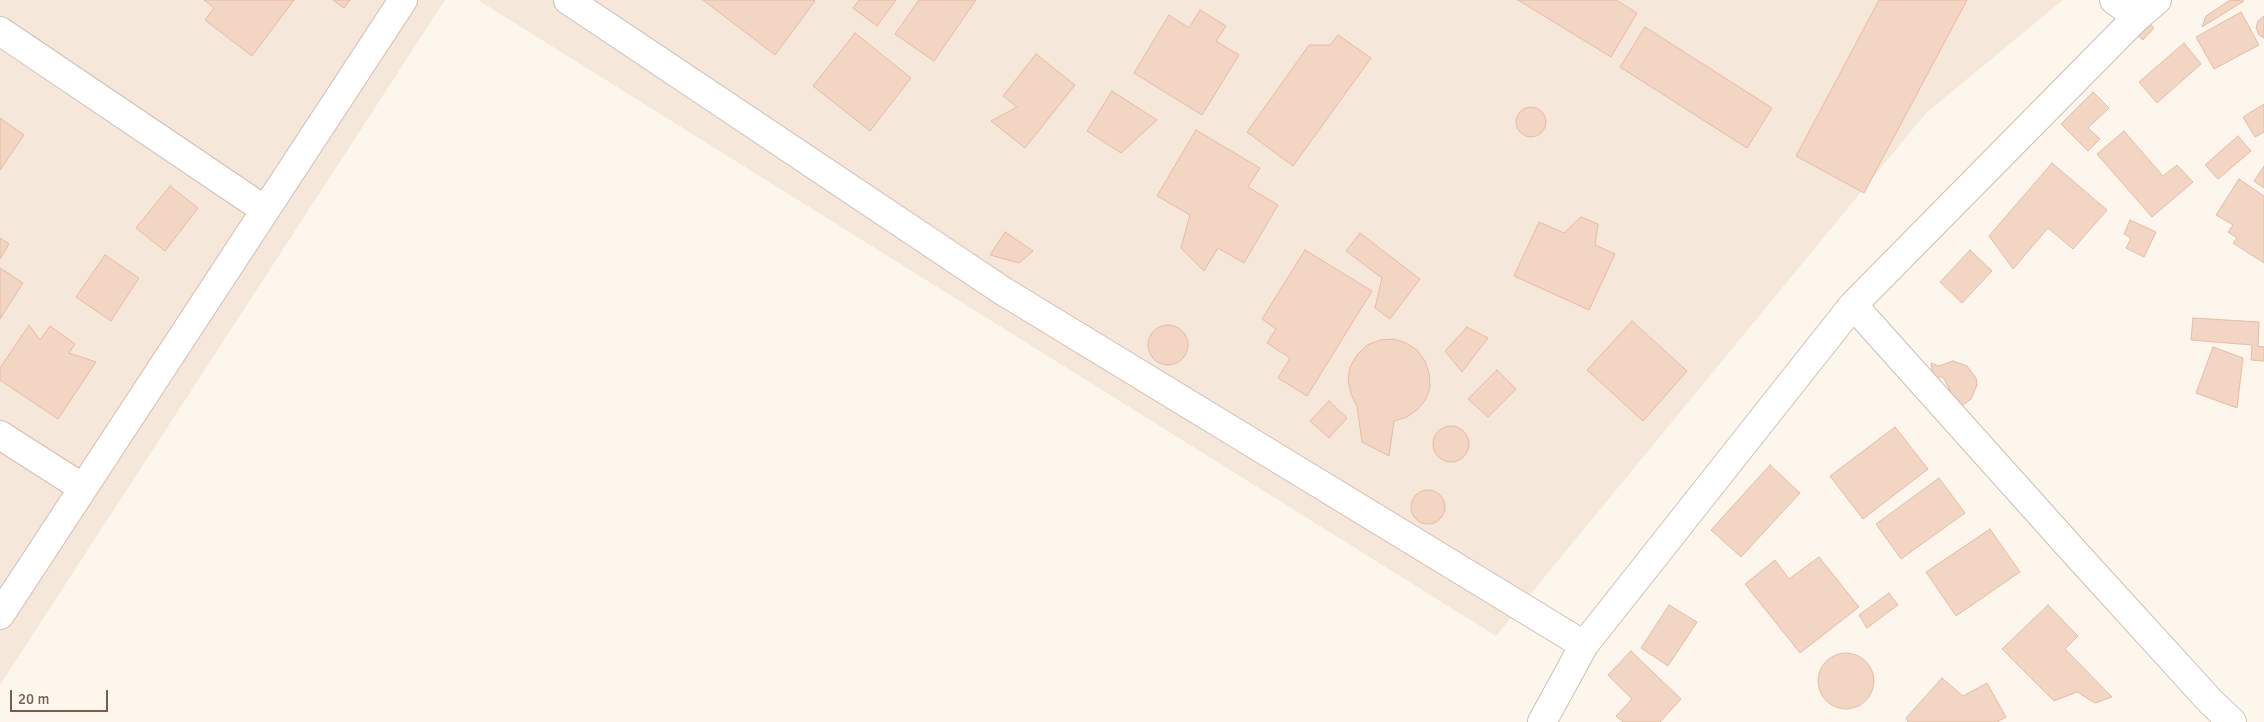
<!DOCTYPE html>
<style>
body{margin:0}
#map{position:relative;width:2264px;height:722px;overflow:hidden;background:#fdf6ec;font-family:Signika,sans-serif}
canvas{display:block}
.scale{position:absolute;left:10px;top:690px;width:98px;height:22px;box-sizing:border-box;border:2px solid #7a5c4d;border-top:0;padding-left:6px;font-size:15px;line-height:18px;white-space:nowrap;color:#7a5c4d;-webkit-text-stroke:4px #fffaf3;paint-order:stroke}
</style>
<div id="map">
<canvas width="2264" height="722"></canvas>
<div class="scale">20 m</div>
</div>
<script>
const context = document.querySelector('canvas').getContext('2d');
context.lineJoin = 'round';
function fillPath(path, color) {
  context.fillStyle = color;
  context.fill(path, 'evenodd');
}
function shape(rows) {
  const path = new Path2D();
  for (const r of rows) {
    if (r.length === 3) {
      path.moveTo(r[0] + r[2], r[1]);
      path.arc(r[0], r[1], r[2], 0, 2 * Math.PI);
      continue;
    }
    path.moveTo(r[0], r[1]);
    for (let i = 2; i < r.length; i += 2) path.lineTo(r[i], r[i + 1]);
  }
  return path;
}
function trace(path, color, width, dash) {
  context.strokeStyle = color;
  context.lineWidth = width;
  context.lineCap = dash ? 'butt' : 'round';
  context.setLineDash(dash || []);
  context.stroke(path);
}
fillPath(shape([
 [0,0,445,0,0,685],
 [478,0,2063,0,1926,113,1496,636]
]), '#f5e8da');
const building = shape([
 [204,0,294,0,252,56,205,20,214,8,204,0],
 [333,0,350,0,344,8,333,0],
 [703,0,814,0,815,1,775,55,703,0],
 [859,0,896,0,877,26,853,8,859,0],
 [919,0,976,0,934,61,895,34,919,0],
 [1518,0,1616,0,1637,13,1611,57,1518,0],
 [1879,0,1967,0,1864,193,1796,156,1879,0],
 [2230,0,2244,1,2202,27,2206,16,2230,0],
 [1200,10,1226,26,1216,41,1239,55,1202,115,1134,73,1169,15,1189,28,1200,10],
 [2241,12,2259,45,2214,69,2196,37,2241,12],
 [2264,16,2264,38,2259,35,2256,28,2258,21,2264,16],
 [2148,22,2154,28,2143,40,2136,34,2148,22],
 [1645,27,1772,108,1747,148,1620,67,1645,27],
 [855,33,911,78,870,131,813,86,855,33],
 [1338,35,1371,58,1293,166,1247,132,1309,45,1330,45,1338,35],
 [2184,43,2201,64,2157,103,2139,82,2184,43],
 [1036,54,1075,85,1025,148,991,121,1017,107,1003,96,1036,54],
 [1112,91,1157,120,1121,153,1087,131,1112,91],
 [2093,92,2109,108,2088,128,2100,139,2088,151,2061,124,2093,92],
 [2264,104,2264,132,2255,137,2243,117,2264,104],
 [1531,122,15],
 [0,118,24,135,0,170,0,118],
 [1196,130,1260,168,1248,187,1278,205,1244,263,1218,248,1204,271,1181,248,1190,215,1157,196,1196,130],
 [2124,131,2163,176,2177,165,2193,182,2152,217,2097,154,2124,131],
 [2238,136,2251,151,2218,179,2205,165,2238,136],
 [2052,163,2107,210,2073,249,2048,228,2013,269,1989,236,2052,163],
 [2264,166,2264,188,2254,181,2264,166],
 [2239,179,2264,196,2264,263,2233,243,2237,238,2228,232,2233,225,2216,215,2239,179],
 [170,186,198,208,165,251,136,228,170,186],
 [1581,217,1598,224,1595,245,1615,254,1589,310,1514,276,1539,222,1564,233,1581,217],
 [2130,220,2156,232,2144,257,2126,248,2131,238,2124,234,2130,220],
 [1005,232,1033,251,1019,263,990,255,1005,232],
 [1360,233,1420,279,1390,319,1375,308,1382,278,1346,251,1360,233],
 [0,238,9,244,0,259,0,238],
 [1305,250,1372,291,1307,396,1278,378,1290,358,1267,343,1276,329,1262,319,1305,250],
 [1970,250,1992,271,1962,303,1940,282,1970,250],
 [105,255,139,278,111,321,76,297,105,255],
 [0,268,23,283,0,319,0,268],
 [2193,318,2259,322,2258,346,2264,347,2264,361,2251,360,2252,345,2191,340,2193,318],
 [1632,321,1687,371,1643,421,1587,370,1632,321],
 [1168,345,20],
 [29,325,40,340,50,326,75,344,69,353,96,362,58,419,0,380,0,368,29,325],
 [1467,327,1488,338,1462,372,1445,351,1467,327],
 [1394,339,1406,343,1417,350,1425,361,1429,373,1430,387,1426,399,1418,409,1407,417,1394,421,1389,456,1362,442,1357,406,1351,394,1348,380,1350,367,1357,355,1367,345,1380,340,1394,339],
 [2213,347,2243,358,2237,408,2196,393,2213,347],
 [1953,361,1967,366,1976,378,1977,385,1971,399,1959,408,1943,377,1933,377,1931,363,1939,366,1953,361],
 [1497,370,1516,389,1488,417,1468,399,1497,370],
 [1329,401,1347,418,1329,438,1310,421,1329,401],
 [1451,444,18],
 [1895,427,1928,469,1863,519,1830,476,1895,427],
 [1770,465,1800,493,1741,557,1711,530,1770,465],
 [1939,478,1965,513,1901,559,1876,524,1939,478],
 [1428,507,17],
 [1990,529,2020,572,1956,616,1926,572,1990,529],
 [1819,557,1859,607,1800,653,1745,584,1775,560,1789,579,1819,557],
 [1889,593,1898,605,1867,628,1859,615,1889,593],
 [1669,605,1697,622,1668,666,1641,648,1669,605],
 [2048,605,2078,636,2065,649,2112,697,2095,703,2077,692,2054,701,2002,649,2048,605],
 [1631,651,1681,699,1660,722,1623,722,1616,716,1632,699,1608,675,1631,651],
 [1846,681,28],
 [1942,678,1963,696,1987,683,2006,717,1997,722,1908,722,1906,718,1942,678]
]);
fillPath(building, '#f3d5c3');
trace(building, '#e6bba3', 1);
const minor = shape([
 [568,0,1003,291,1584,645],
 [2114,0,2137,17],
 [0,31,265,210],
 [1853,305,2078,556,2211,702,2232,722],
 [0,435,83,488],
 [0,615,403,0],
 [1542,722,1584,645,1853,305,2137,17,2157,0]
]);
trace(minor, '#d1beb0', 30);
trace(minor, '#fff', 28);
</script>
